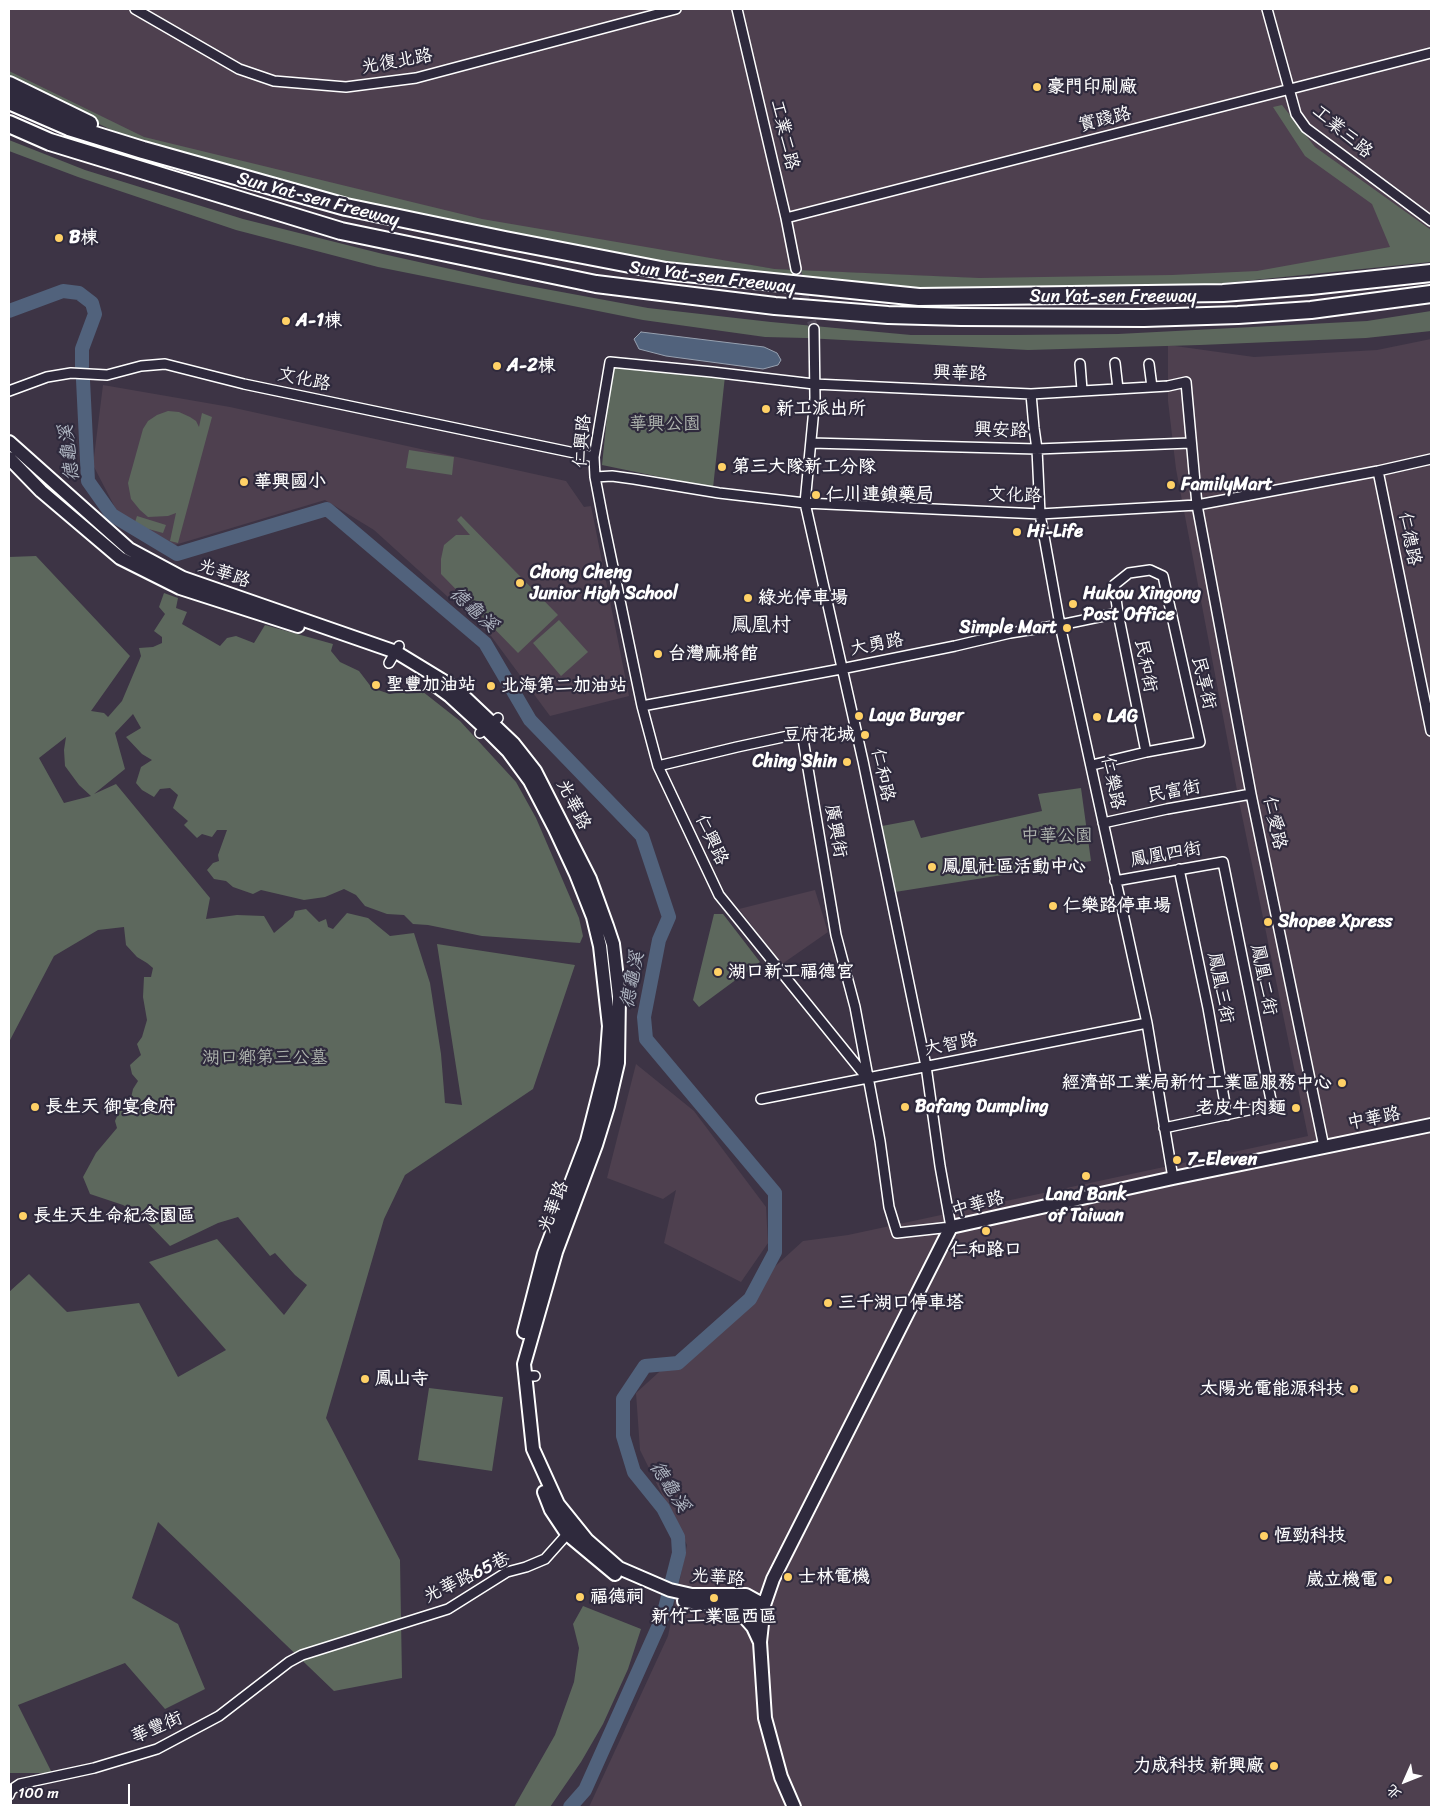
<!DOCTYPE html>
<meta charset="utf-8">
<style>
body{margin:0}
#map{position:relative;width:1440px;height:1816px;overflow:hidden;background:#3d3445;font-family:Sriracha,"LXGW WenKai TC",sans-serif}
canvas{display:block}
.frame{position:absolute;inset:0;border:10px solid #fff;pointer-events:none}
.north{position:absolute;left:1380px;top:1756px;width:50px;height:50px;-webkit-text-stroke:4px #2f2a3d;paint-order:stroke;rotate:226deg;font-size:14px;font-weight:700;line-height:20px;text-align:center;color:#fff}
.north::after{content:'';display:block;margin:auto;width:18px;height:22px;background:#fff;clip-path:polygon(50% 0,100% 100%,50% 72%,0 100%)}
.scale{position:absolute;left:10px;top:1784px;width:120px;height:22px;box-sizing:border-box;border:2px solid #fff;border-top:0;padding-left:6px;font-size:15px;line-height:18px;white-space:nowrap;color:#fff;-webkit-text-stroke:4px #2f2a3d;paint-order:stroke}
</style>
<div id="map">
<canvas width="1440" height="1816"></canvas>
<div class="frame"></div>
<div class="north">北</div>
<div class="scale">100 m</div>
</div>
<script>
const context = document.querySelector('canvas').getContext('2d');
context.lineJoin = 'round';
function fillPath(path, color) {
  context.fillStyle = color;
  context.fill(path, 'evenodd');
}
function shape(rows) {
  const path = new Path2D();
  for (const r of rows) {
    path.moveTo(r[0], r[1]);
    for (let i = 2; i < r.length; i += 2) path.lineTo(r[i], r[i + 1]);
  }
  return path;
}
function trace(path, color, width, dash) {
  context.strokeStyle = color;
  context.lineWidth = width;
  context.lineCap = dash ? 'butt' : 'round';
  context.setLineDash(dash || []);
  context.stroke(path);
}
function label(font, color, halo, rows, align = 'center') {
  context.font = font + ' Sriracha,"LXGW WenKai TC",sans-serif';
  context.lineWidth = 4.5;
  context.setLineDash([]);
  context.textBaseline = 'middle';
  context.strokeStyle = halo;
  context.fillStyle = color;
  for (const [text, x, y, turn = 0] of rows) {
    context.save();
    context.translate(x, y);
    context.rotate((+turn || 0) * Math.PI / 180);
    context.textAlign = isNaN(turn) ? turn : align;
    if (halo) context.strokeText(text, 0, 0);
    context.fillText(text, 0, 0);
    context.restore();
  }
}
fillPath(shape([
 [9,9,1431,9,1431,251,1162,287,775,269,458,218,142,138,9,72],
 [1431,339,1431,1807,589,1807,668,1636,687,1545,640,1450,636,1393,803,1241,848,1235,1308,1136,1240,806,1176,469,1168,401,1168,345,1254,357,1377,350],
 [103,385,230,407,566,481,584,507,591,506,629,696,550,716,491,636,374,530,325,500,168,547,120,517,93,465],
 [815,890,828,932,782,964,739,909],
 [636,1064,694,1111,766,1207,768,1243,741,1282,664,1243,676,1190,663,1199,607,1178]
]), '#4e404f');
fillPath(shape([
 [9,71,144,137,482,219,775,269,979,278,1172,275,1257,271,1390,247,1372,204,1305,156,1273,107,1282,105,1315,147,1431,230,1431,262,1175,288,919,292,789,278,616,255,345,200,144,146,9,80],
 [9,140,85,170,243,219,383,254,513,283,648,308,771,322,911,335,1013,335,1118,334,1367,321,1431,311,1431,331,1366,338,1200,345,1028,350,806,338,765,337,643,320,378,267,236,230,78,177,9,151],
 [612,367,725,376,713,488,602,465],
 [168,411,179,412,190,417,196,421,199,427,202,413,212,417,178,543,170,541,176,513,168,516,148,517,140,510,131,499,128,483,143,429,148,421,157,415],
 [409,450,454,457,452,475,406,468],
 [137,516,166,525,163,533,134,525],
 [461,516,558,615,518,653,441,574,441,559,444,545,456,535,470,535,457,520],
 [36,556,130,656,91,711,104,713,108,717,122,701,141,656,139,648,153,647,162,643,162,637,154,631,165,614,159,607,164,593,178,598,176,608,187,612,182,624,220,646,227,638,236,636,254,643,265,625,333,644,331,651,340,662,359,671,372,688,390,694,403,691,411,683,427,695,460,721,516,782,536,818,579,918,583,936,580,943,482,936,428,925,413,924,404,915,387,914,365,906,356,895,344,889,325,897,304,900,261,890,253,894,233,887,226,881,214,879,207,870,213,863,219,861,218,855,227,830,217,830,212,837,202,834,197,838,184,825,188,821,173,808,178,795,170,788,160,789,154,797,142,790,136,783,141,767,152,760,142,754,126,737,141,728,133,714,115,733,125,769,94,794,116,784,210,898,206,919,237,915,264,916,274,933,293,917,295,911,306,909,319,922,326,919,328,927,333,929,347,913,368,918,390,936,414,933,430,983,441,1054,445,1103,462,1105,437,944,575,965,533,1089,405,1175,384,1219,326,1418,400,1560,402,1678,334,1691,158,1522,132,1598,178,1624,205,1689,165,1709,125,1663,18,1705,52,1773,9,1773,9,1292,29,1274,67,1312,139,1303,178,1377,226,1350,149,1262,217,1239,284,1315,307,1285,295,1275,275,1253,270,1256,238,1217,218,1223,170,1246,142,1217,123,1205,90,1194,83,1177,96,1153,117,1128,115,1121,119,1111,130,1110,135,1112,138,1105,131,1098,133,1089,138,1081,132,1074,130,1065,141,1055,137,1044,142,1037,147,1020,143,997,144,977,151,977,153,968,147,963,137,957,126,945,124,927,98,930,54,956,9,1042,9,557],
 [66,737,64,750,65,766,79,785,91,796,64,803,39,758],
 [559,620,588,652,561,676,533,643],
 [1081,788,1091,861,895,892,882,826,914,820,921,838,1042,811,1038,794],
 [714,914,723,914,760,962,699,1007,693,1000],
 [429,1388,503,1397,492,1471,418,1460],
 [583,1606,641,1629,628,1669,603,1724,581,1762,550,1807,514,1807,555,1735,574,1682,579,1648,573,1624]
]), '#5d685d');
const water = shape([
 [641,332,764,347,777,353,781,360,778,365,763,369,666,356,639,349,634,339,641,332]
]);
fillPath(water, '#51627c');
trace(water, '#97a1b0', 1);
trace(shape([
 [9,311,63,291,79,293,92,303,95,314,82,349,82,367],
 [83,380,88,481,112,515,177,554,327,509,485,643,530,720,642,836,669,917,659,940,644,1017,646,1039,775,1193,775,1252,750,1299,678,1363,645,1366,623,1399,623,1436,634,1472,663,1508,678,1537,679,1553,663,1616,585,1790,570,1807]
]), '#51627c', 14);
trace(shape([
 [796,269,814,329]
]), '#504858', 9, [9, 4.5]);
const street = shape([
 [135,9,239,69,274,81,346,87,416,78,676,9],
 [737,9,786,218,796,269],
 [1267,9,1296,114,1306,128,1431,221],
 [786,218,1431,53],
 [1115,363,1118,389],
 [1080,364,1082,390],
 [1149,364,1152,387],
 [9,391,47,377,71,373,107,375,141,366,165,364,244,384,594,457],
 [1031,394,1034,428,1037,449,1040,514,1060,625,1147,1023,1173,1178],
 [811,443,1037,449,1190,443],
 [1378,471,1431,731],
 [595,477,612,476,634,479,719,493,805,503,1040,514,1197,505,1378,471,1431,459],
 [389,663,399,646],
 [642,706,841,669,955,646,1010,633,1060,625,1118,613],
 [480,733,498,718],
 [1092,765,1146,752,1200,742,1163,576,1150,570,1129,573,1114,585,1118,613,1146,752],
 [658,766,737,747,802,733,836,935,855,1007,880,1141,889,1207,897,1233,951,1227,940,1166,926,1066,863,761,805,503,815,398,814,329],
 [1103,823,1167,809,1251,794],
 [1179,869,1208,1008,1227,1115],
 [1115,881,1223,862,1272,1105,1164,1128],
 [867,1078,719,895,658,766,642,706,603,519,595,477,594,457,610,362,712,372,814,384,1031,394,1168,386,1186,382,1197,505,1251,794,1324,1147],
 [761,1099,1147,1023],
 [525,1376,535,1376],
 [9,1795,11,1790,20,1784,94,1768,157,1749,219,1716,289,1662,302,1655,448,1609,507,1572,526,1567,545,1559,570,1531]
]);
const secondary = shape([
 [9,442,129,549,183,578,396,652,455,688,513,743,535,771,590,879,607,926,613,944,619,996,618,1063,608,1106,596,1145,556,1252,524,1364,533,1449,558,1504,587,1540,619,1568,670,1590,692,1595,746,1595,764,1605],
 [9,458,41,491,120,558,180,588,298,626],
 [435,685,450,696,486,729,508,751,530,781,555,829,576,874,593,917,600,946,609,1026,606,1066,587,1141,544,1254,524,1332],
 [544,1492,551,1510,567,1534,615,1574],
 [684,1601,716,1605,761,1605],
 [724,1607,740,1614,746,1619,753,1627,760,1642],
 [794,1807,781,1777,765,1718,760,1642,764,1605,773,1579,951,1227,1173,1178,1431,1125]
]);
const highway = shape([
 [9,85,89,124],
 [9,101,69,127,143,150,346,207,505,240,666,271,919,297,1223,293,1311,286,1431,273],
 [9,124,50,142,341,231,596,284,775,306,888,315,961,317,1144,318,1238,315,1311,310,1431,294]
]);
trace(street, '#fff', 12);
trace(secondary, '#fff', 16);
trace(highway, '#fff', 20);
trace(street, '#2f2a3d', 9);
trace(secondary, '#2f2a3d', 12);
trace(highway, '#2f2a3d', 16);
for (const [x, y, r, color] of [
 [1037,87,5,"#ffd166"],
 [59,238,5,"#ffd166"],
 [286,321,5,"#ffd166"],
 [497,366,5,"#ffd166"],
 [766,409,5,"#ffd166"],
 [722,467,5,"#ffd166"],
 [244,482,5,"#ffd166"],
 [1171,485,5,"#ffd166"],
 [816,495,5,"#ffd166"],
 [1017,532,5,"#ffd166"],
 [520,583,5,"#ffd166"],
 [748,598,5,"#ffd166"],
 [1073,604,5,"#ffd166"],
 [1067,628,5,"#ffd166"],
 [658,654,5,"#ffd166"],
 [376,685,5,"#ffd166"],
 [491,686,5,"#ffd166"],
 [859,716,5,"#ffd166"],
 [1097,717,5,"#ffd166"],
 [865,735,5,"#ffd166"],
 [847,762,5,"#ffd166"],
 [932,867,5,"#ffd166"],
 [1053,906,5,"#ffd166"],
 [1268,922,5,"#ffd166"],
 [718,972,5,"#ffd166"],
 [1342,1083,5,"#ffd166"],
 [35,1107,5,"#ffd166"],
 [905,1107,5,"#ffd166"],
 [1296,1108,5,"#ffd166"],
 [1177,1160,5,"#ffd166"],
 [1086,1176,5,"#ffd166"],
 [23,1216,5,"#ffd166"],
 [986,1231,5,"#ffd166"],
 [828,1303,5,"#ffd166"],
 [365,1379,5,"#ffd166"],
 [1354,1389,5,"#ffd166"],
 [1264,1536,5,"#ffd166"],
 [788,1577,5,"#ffd166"],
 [1388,1580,5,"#ffd166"],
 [580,1597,5,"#ffd166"],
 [714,1598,5,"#ffd166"],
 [1274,1766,5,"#ffd166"]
]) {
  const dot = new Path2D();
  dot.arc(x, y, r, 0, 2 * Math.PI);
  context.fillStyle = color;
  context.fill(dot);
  trace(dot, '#2f2a3d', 2);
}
label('18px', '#fff', '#2f2a3d', [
 ["光復北路",397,62,-10],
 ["實踐路",1105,120,-14],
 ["工業三路",1342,132,40],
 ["工業二路",784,135,77],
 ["Sun Yat-sen Freeway",318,200,15],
 ["Sun Yat-sen Freeway",712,278,7],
 ["Sun Yat-sen Freeway",1113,297],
 ["興華路",960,374,2],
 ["文化路",304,380,12],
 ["興安路",1001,431,2],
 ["仁興路",583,441,-85],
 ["文化路",1015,496,2],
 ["仁德路",1409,539,79],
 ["光華路",224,574,19],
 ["大勇路",877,645,-11],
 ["民和街",1145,666,79],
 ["民享街",1203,683,77],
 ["仁和路",882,775,78],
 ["仁樂路",1112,783,78],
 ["民富街",1174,792,-11],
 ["光華路",573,805,63],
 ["仁愛路",1274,823,78],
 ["廣興街",835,831,80],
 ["仁興路",711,840,65],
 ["鳳凰四街",1166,855,-10],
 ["鳳凰二街",1263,980,79],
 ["鳳凰三街",1220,988,79],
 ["大智路",951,1045,-11],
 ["中華路",1374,1119,-11],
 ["中華路",978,1205,-16],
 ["光華路",554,1207,-69],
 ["光華路65巷",467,1578,-26],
 ["光華路",718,1578,5],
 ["華豐街",157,1728,-23]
]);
label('bold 18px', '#fff', '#2f2a3d', [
 ["豪門印刷廠",1047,87],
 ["B棟",69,238],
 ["A-1棟",296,321],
 ["A-2棟",507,366],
 ["新工派出所",776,409],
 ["第三大隊新工分隊",732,467],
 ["華興國小",254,482],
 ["FamilyMart",1181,485],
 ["仁川連鎖藥局",826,495],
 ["Hi-Life",1027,532],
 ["Chong Cheng",530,573],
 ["Junior High School",530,594],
 ["Hukou Xingong",1083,594],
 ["Post Office",1083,615],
 ["綠光停車場",758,598],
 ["Simple Mart",1057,628,"right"],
 ["台灣麻將館",668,654],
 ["聖豐加油站",386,685],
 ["北海第二加油站",501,686],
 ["Laya Burger",869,716],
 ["LAG",1107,717],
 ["豆府花城",855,735,"right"],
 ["Ching Shin",837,762,"right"],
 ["鳳凰社區活動中心",942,867],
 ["仁樂路停車場",1063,906],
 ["Shopee Xpress",1278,922],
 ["湖口新工福德宮",728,972],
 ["經濟部工業局新竹工業區服務中心",1332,1083,"right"],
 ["長生天 御宴食府",45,1107],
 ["Bafang Dumpling",915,1107],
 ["老皮牛肉麵",1286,1108,"right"],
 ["7-Eleven",1187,1160],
 ["Land Bank",1086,1195,"center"],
 ["of Taiwan",1086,1216,"center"],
 ["長生天生命紀念園區",33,1216],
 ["仁和路口",986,1250,"center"],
 ["三千湖口停車塔",838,1303],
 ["鳳山寺",375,1379],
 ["太陽光電能源科技",1344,1389,"right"],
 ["恆勁科技",1274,1536],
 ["士林電機",798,1577],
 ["崴立機電",1378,1580,"right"],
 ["福德祠",590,1597],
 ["新竹工業區西區",714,1617,"center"],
 ["力成科技 新興廠",1264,1766,"right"]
], 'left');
label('18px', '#aeb4ae', '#2f2a3d', [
 ["華興公園",665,424],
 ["中華公園",1057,836],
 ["湖口鄉第三公墓",265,1058]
]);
label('italic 19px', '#b1b8c4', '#2f2a3d', [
 ["德龜溪",70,453,-97],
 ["德龜溪",473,610,42],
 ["德龜溪",633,980,-79],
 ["德龜溪",669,1487,57]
]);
label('20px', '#fff', '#2f2a3d', [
 ["鳳凰村",761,626]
]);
</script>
